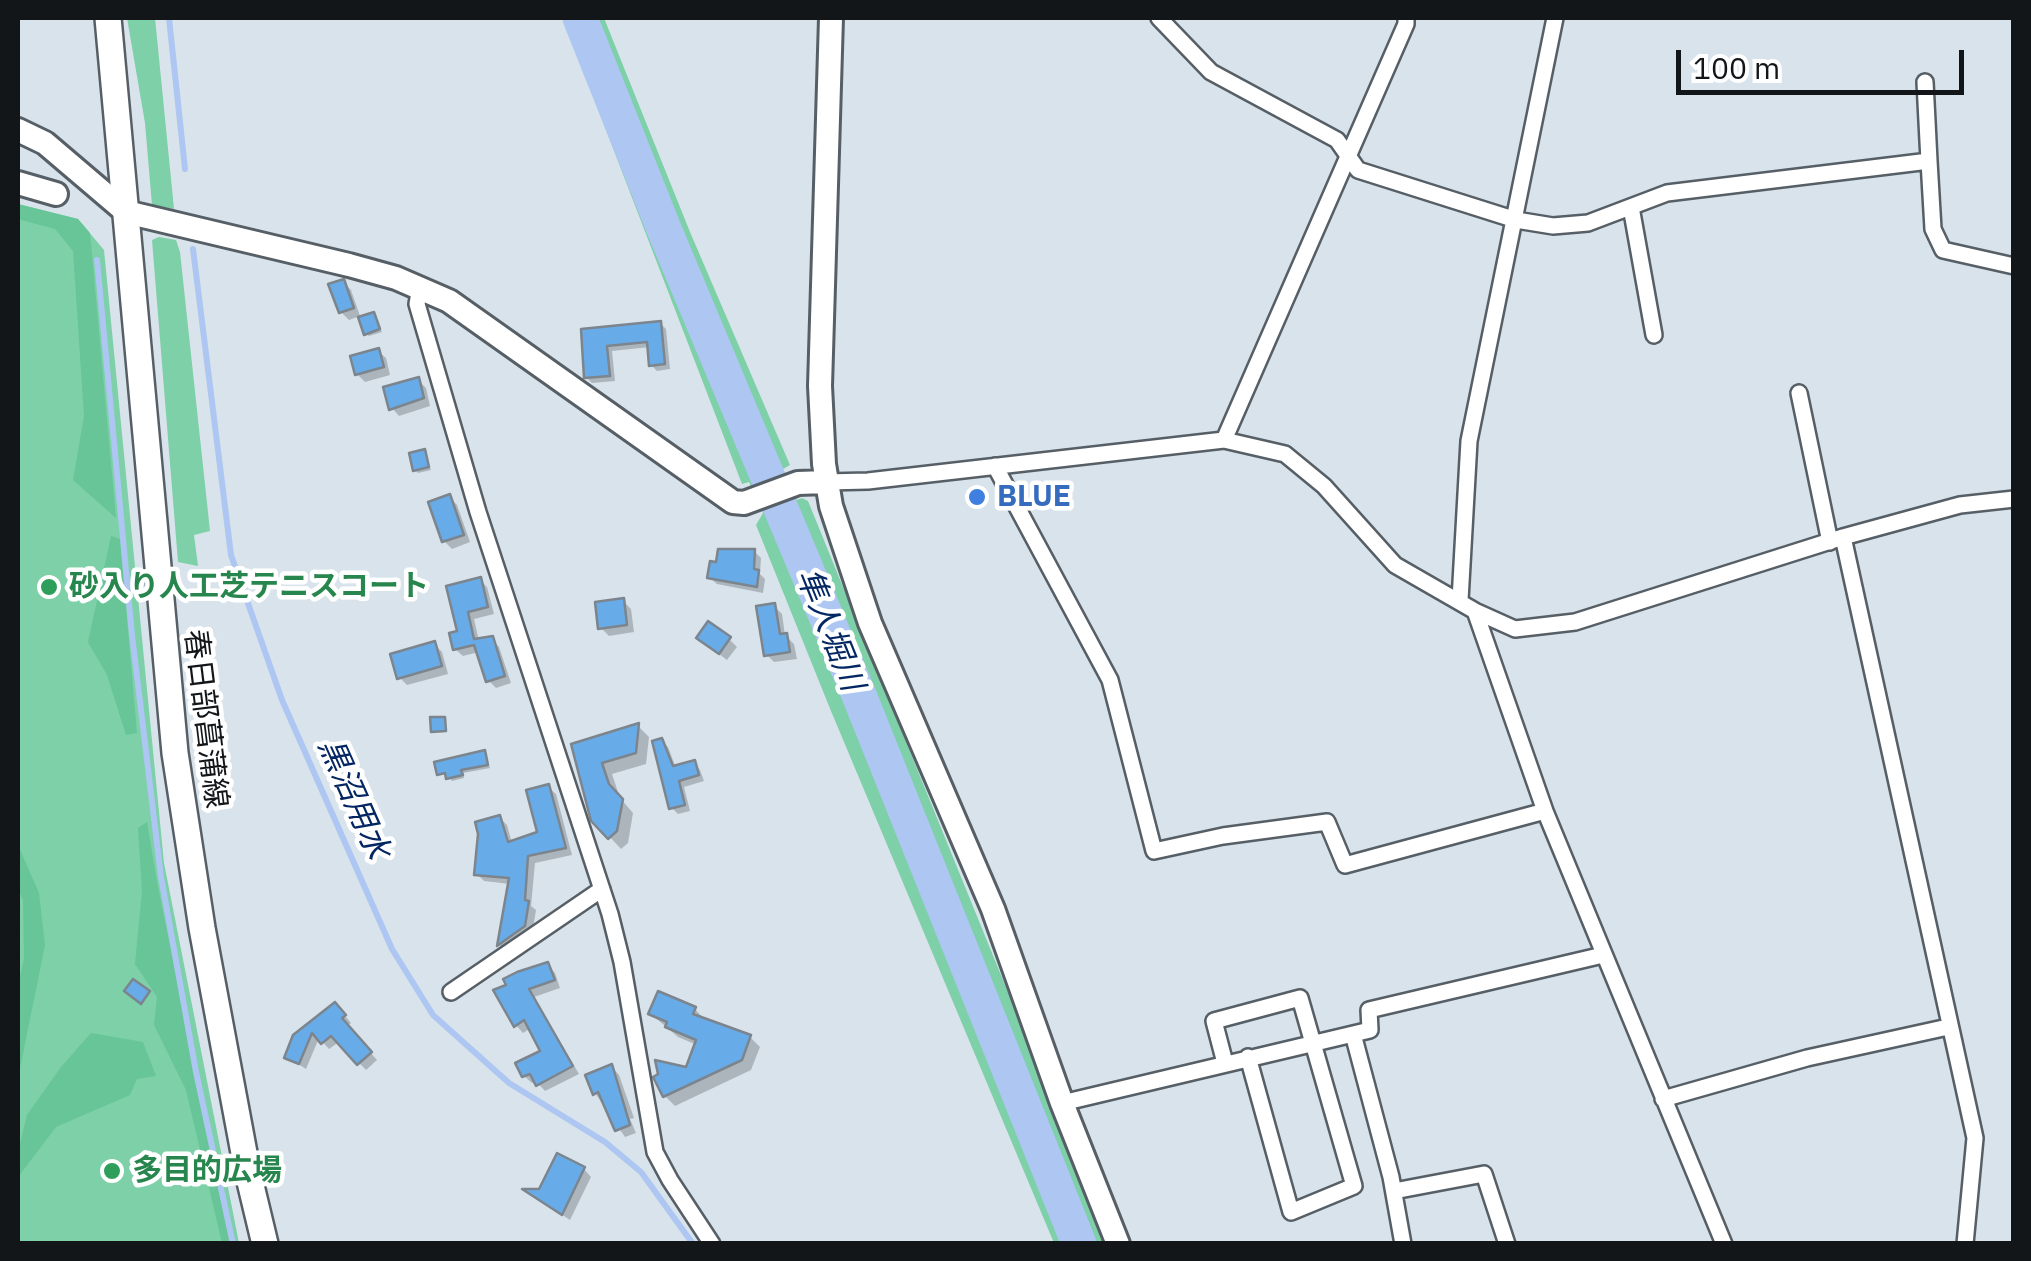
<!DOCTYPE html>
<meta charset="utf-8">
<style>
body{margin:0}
#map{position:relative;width:2031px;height:1261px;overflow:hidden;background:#d9e3eb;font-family:"IBM Plex Sans",sans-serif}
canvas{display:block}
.frame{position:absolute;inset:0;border:20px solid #131619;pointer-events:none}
.scale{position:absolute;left:1676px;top:50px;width:288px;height:45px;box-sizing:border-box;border:5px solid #131619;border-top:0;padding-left:12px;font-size:30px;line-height:35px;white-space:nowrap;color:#131619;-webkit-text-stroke:8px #fff;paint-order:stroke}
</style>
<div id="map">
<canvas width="2031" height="1261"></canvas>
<div class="frame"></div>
<div class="scale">100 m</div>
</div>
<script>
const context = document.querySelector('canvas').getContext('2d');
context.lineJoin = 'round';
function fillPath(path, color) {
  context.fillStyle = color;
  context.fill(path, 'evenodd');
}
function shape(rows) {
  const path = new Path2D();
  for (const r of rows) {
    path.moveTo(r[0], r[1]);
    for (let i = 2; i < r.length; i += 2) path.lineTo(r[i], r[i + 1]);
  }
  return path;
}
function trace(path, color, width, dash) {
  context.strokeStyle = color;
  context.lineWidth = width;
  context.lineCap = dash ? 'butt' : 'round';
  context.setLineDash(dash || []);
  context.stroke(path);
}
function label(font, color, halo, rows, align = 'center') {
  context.font = font + ' "IBM Plex Sans","Noto Sans JP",sans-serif';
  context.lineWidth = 9;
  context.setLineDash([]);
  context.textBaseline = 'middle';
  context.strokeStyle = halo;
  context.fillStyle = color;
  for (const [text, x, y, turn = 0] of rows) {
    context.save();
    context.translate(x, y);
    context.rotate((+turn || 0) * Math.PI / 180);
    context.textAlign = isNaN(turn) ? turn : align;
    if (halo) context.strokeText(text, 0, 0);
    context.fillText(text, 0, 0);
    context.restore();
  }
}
fillPath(shape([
 [127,18,155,18,174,209,152,205,145,123],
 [563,18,571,18,643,202,772,511,857,730,1070,1243,1054,1243,831,711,756,525,763,513,749,482,742,484],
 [594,18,604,18,690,232,790,465,783,469,797,500,802,498,808,501,1110,1243,1090,1243,1057,1164,1029,1083,617,84],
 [18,204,78,219,104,250,164,863,239,1243,18,1243],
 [159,237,176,240,180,252,210,531,194,535,198,566,178,562,152,240]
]), '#7dd0a7');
fillPath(shape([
 [18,204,78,219,90,233,116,518,73,480,84,416,73,251,55,229,18,219],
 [111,536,120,539,137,733,126,735,107,675,88,642],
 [147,822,157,882,231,1243,222,1243,186,1090,154,1025,157,997,135,964,142,891,138,828],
 [18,845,39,893,45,945,18,1078,18,985,24,959,23,900,18,889],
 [91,1033,143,1042,156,1076,137,1079,130,1095,56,1127,18,1177,18,1152,27,1115,61,1067]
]), '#67c598');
fillPath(shape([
 [343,282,351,290,360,316,349,320,341,312],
 [374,315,382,332,369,336,366,333],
 [660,323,666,329,670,369,657,371,651,365,650,347,612,351,615,381,592,383,586,377,583,332],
 [378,351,386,358,390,375,365,382,357,374],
 [418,380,426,388,430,406,399,416,392,408],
 [424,452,431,470,418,473,415,470],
 [449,497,457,505,470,542,452,549,444,541],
 [754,551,761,558,760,574,765,579,763,593,717,584,710,578],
 [480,580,487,587,494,614,474,619,479,641,492,639,499,647,511,683,496,688,488,680,479,652,463,656,455,649],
 [623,601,631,609,634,632,609,636,601,628],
 [774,606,782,614,785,635,794,644,797,659,774,662,766,654],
 [729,639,737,647,727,660,707,645],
 [434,644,442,652,448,674,407,685,399,677],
 [638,726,649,737,646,764,612,774,620,798,633,813,628,843,621,849,593,819,574,745],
 [662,741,668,747,676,768,694,763,700,770,704,781,684,787,690,811,678,814,672,808],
 [484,753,490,768,463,773,464,778,452,781,448,776,439,773],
 [548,787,556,794,572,855,535,863,531,906,536,910,532,934,506,952,500,946,510,884,484,881,477,874,500,818,507,825,512,843,540,834],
 [548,965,555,973,560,988,534,997,579,1074,545,1091,536,1081,532,1083,524,1076,543,1052,531,1028,523,1033,516,1025,497,991],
 [695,1009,704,1019,750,1037,760,1047,751,1070,675,1106,665,1096,688,1070,697,1045,678,1037,651,1014],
 [342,1012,351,1023,347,1026,377,1060,366,1070,339,1042,329,1049,319,1038,306,1069,287,1057,295,1037],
 [612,1067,619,1075,634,1118,630,1119,636,1133,625,1137,595,1093],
 [584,1169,591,1177,570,1220,528,1192,540,1192]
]), '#0003');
trace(shape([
 [169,18,185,169],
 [193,249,231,555,282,700,392,949,433,1015,509,1083,605,1142,641,1172,693,1244],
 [97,260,132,635,161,877,196,1072,233,1244]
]), '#adc6f2', 6);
trace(shape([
 [580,18,664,229,859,695,1079,1244]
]), '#adc6f2', 35);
const building = shape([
 [344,279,354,308,339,313,328,284,344,279],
 [374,312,380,329,364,335,358,317,374,312],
 [661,321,665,364,649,366,647,342,607,346,610,376,584,378,581,329,661,321],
 [379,348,384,367,355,375,350,356,379,348],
 [419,377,424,398,389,410,383,387,419,377],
 [425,449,429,467,413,471,409,453,425,449],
 [450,494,464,535,442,542,428,502,450,494],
 [718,549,755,549,754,569,759,570,757,587,707,578,710,561,716,562,718,549],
 [481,577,488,607,468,612,474,639,493,636,505,676,486,682,474,645,453,650,449,633,457,631,446,586,481,577],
 [624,598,627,625,598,629,595,602,624,598],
 [775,603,780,634,787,633,790,652,764,656,756,606,775,603],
 [708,621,731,637,719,654,696,638,708,621],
 [435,641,442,666,397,679,390,654,435,641],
 [430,717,445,717,446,731,431,732,430,717],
 [639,723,636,753,602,763,609,784,623,799,617,831,608,839,591,821,571,744,639,723],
 [662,738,673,766,695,760,699,775,679,781,685,805,669,809,652,741,662,738],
 [485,750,488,765,461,770,463,775,446,779,445,773,437,775,434,762,485,750],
 [549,784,566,848,528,856,525,900,529,901,525,926,497,946,509,878,474,875,478,834,475,822,500,815,508,842,537,832,526,790,549,784],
 [548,962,555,980,529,989,573,1066,536,1086,530,1074,522,1077,515,1063,540,1051,524,1020,514,1027,493,990,506,985,503,979,517,972,548,962],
 [133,979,150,991,141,1004,124,991,133,979],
 [658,991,696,1007,693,1014,751,1035,742,1060,663,1097,653,1077,658,1074,655,1060,686,1067,696,1040,665,1027,667,1022,648,1014,658,991],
 [335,1002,346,1015,342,1018,372,1052,357,1065,331,1036,321,1044,312,1033,299,1064,284,1058,293,1035,335,1002],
 [612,1064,630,1125,615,1131,598,1092,593,1095,585,1075,612,1064],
 [557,1153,585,1167,562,1215,522,1189,539,1189,557,1153]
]);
fillPath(building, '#67ace8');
trace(building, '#7c858d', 2.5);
const street = shape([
 [1159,18,1211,72,1337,140,1358,170,1516,220,1553,226,1588,223,1667,193,1929,161,1933,229,1943,250,2014,266],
 [1925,82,1929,161],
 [1631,207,1654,335],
 [420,287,417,304,478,512,610,914,622,962,655,1152,670,1180,712,1244],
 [1799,393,1830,542],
 [1224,440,1406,24,1406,18],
 [995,466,1110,680,1154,851,1223,836,1327,822,1345,865,1545,811],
 [826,482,868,481,1224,440,1285,454,1324,486,1395,565,1475,611,1515,629,1575,622,1843,537,1960,505,2014,499],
 [1843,537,1975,1138,1965,1244],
 [1460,600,1469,441,1555,18],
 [1475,611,1545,811,1724,1244],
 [451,992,602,889],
 [1353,1034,1391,1177,1403,1244],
 [1225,1063,1214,1021,1300,998,1354,1186,1291,1212,1248,1057],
 [1663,1099,1807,1058,1948,1027],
 [1062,1103,1370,1030,1369,1010,1603,955],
 [1394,1191,1484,1174,1507,1244]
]);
const secondary = shape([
 [831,18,820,386,824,464,831,506,870,623,993,909,1062,1103,1118,1244],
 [18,130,45,143,126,212,349,265,396,278,449,301,733,502,744,503,798,483,826,482],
 [18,183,56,194]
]);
const primary = shape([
 [108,18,175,753,202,928,247,1169,265,1244]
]);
trace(street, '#575f66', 20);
trace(secondary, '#575f66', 28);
trace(primary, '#575f66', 30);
trace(street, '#fff', 15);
trace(secondary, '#fff', 22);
trace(primary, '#fff', 25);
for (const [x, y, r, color] of [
 [977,497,10,"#3f7fe0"],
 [49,587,10,"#2e9e5b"],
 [112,1171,10,"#2e9e5b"]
]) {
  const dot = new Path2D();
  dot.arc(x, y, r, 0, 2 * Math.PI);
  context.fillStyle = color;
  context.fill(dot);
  trace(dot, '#fff', 4);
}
label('bold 30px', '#366cbe', '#fff', [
 ["BLUE",997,497]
], 'left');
label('bold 30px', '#27864d', '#fff', [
 ["砂入り人工芝テニスコート",69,587],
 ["多目的広場",132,1171]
], 'left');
label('30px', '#131619', '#fff', [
 ["春日部菖蒲線",205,719,83]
]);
label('italic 32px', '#042763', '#fff', [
 ["隼人堀川",829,630,68],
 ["黒沼用水",353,799,66]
]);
</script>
